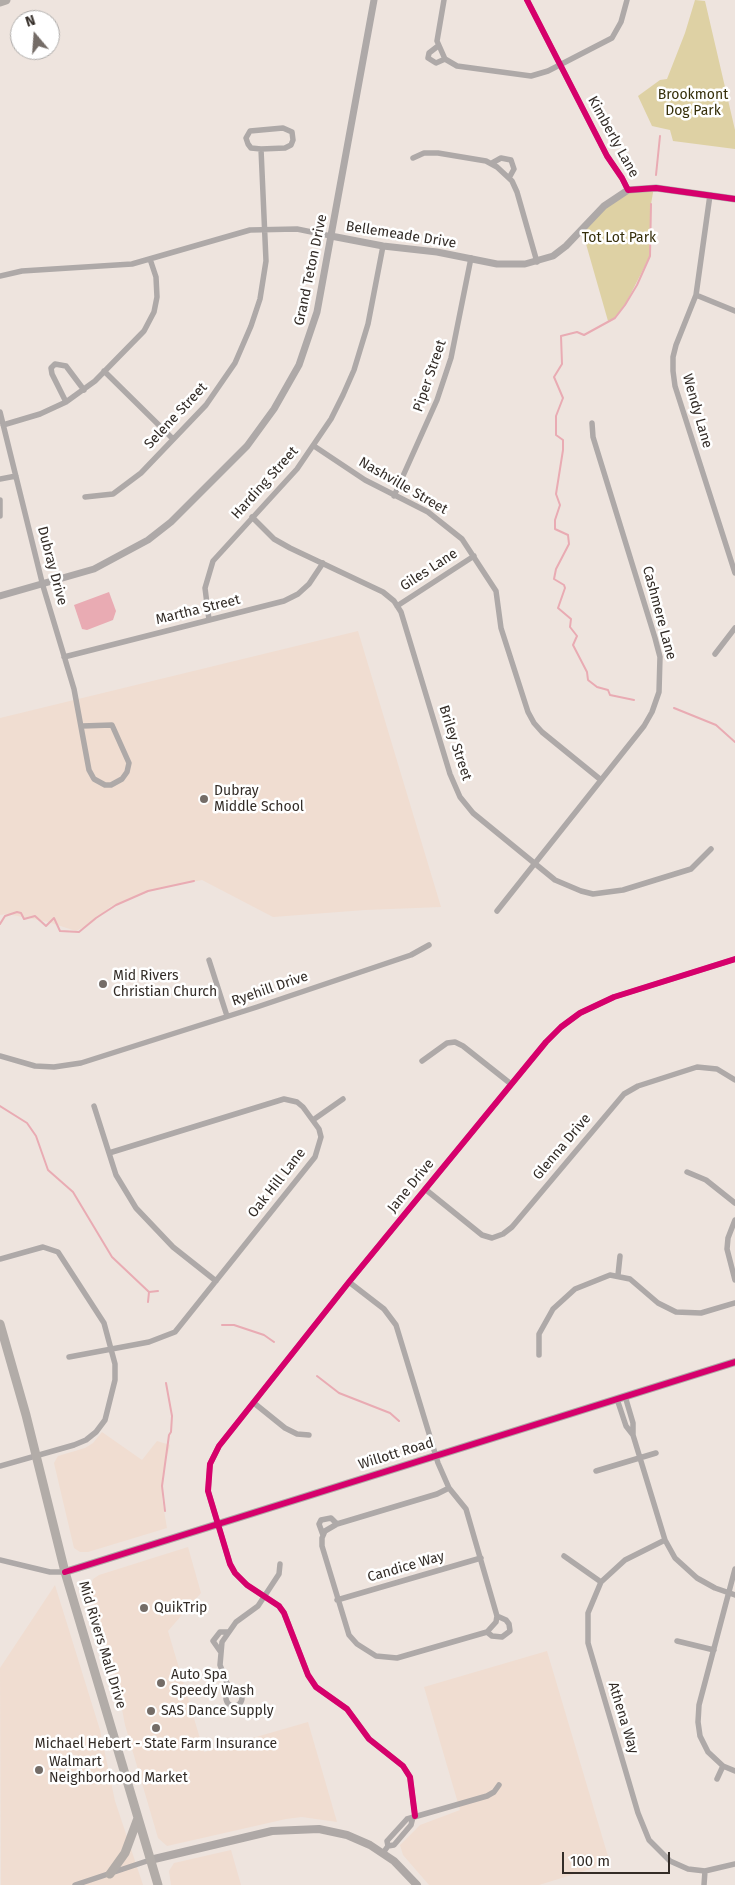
<!DOCTYPE html>
<style>
body{margin:0}
#map{position:relative;width:735px;height:1885px;overflow:hidden;background:#eee4de;font-family:"Fira Sans",sans-serif}
canvas{display:block}
.north{position:absolute;left:10px;top:10px;width:50px;height:50px;box-sizing:border-box;background:#fff;border:1px solid #adaba9;border-radius:50%;rotate:342deg;font-size:14px;font-weight:700;line-height:20px;text-align:center;color:#332c27}
.north::after{content:'';display:block;margin:auto;width:18px;height:22px;background:#746c67;clip-path:polygon(50% 0,100% 100%,50% 72%,0 100%)}
.scale{position:absolute;left:562px;top:1852px;width:108px;height:22px;box-sizing:border-box;border:2px solid #332c27;border-top:0;padding-left:6px;font-size:15px;line-height:18px;white-space:nowrap;color:#332c27;-webkit-text-stroke:4px #fff;paint-order:stroke}
</style>
<div id="map">
<canvas width="735" height="1885"></canvas>
<div class="north">N</div>
<div class="scale">100 m</div>
</div>
<script>
const context = document.querySelector('canvas').getContext('2d');
context.lineJoin = 'round';
function fillPath(path, color) {
  context.fillStyle = color;
  context.fill(path, 'evenodd');
}
function shape(rows) {
  const path = new Path2D();
  for (const r of rows) {
    if (r.length === 3) {
      path.moveTo(r[0] + r[2], r[1]);
      path.arc(r[0], r[1], r[2], 0, 2 * Math.PI);
      continue;
    }
    path.moveTo(r[0], r[1]);
    for (let i = 2; i < r.length; i += 2) path.lineTo(r[i], r[i + 1]);
  }
  return path;
}
function trace(path, color, width, dash) {
  context.strokeStyle = color;
  context.lineWidth = width;
  context.lineCap = dash ? 'butt' : 'round';
  context.setLineDash(dash || []);
  context.stroke(path);
}
function label(font, color, halo, rows, align = 'center') {
  context.font = font + ' "Fira Sans",sans-serif';
  context.lineWidth = 5;
  context.setLineDash([]);
  context.textBaseline = 'middle';
  context.strokeStyle = halo;
  context.fillStyle = color;
  for (const [text, x, y, turn = 0] of rows) {
    context.save();
    context.translate(x, y);
    context.rotate((+turn || 0) * Math.PI / 180);
    context.textAlign = isNaN(turn) ? turn : align;
    if (halo) context.strokeText(text, 0, 0);
    context.fillText(text, 0, 0);
    context.restore();
  }
}
fillPath(shape([
 [358,631,441,907,365,910,273,917,202,880,156,889,110,907,92,923,76,931,48,922,7,914,0,915,0,718],
 [102,1432,142,1460,157,1441,170,1445,163,1472,162,1499,167,1528,88,1552,80,1552,74,1548,54,1463,58,1456,85,1448,93,1443],
 [188,1547,201,1593,168,1631,204,1752,308,1722,337,1822,302,1817,286,1819,167,1846,158,1838,125,1725,116,1677,90,1589,93,1579,99,1575],
 [55,1585,100,1730,115,1801,143,1885,1,1885,0,1668],
 [547,1651,610,1863,539,1885,429,1885,403,1855,400,1845,420,1825,460,1810,424,1687],
 [231,1850,241,1885,171,1885,169,1871,174,1863]
]), '#f0ddd1');
fillPath(shape([
 [695,0,705,1,735,130,735,149,673,141,670,130,652,126,638,96,660,80,667,79,685,33],
 [654,187,651,204,650,256,625,305,615,318,608,321,582,230,621,193]
]), '#ded1a4');
fillPath(shape([
 [109,592,116,611,113,620,87,630,82,629,74,605]
]), '#e9abb3');
trace(shape([
 [656,175,660,136],
 [634,700,610,695,608,690,597,687,588,680,587,672,573,645,577,636,570,627,571,619,558,608,565,588,564,585,554,579,556,569,569,544,568,535,555,529,555,520,560,505,556,494,563,450,563,440,556,435,556,416,563,398,554,377,562,364,561,336,577,332,584,335,615,318,625,305,637,285,650,256,651,204],
 [674,708,716,725,735,742],
 [0,924,5,916,17,912,21,913,24,919,35,916,46,926,54,918,60,931,79,932,96,918,116,905,148,891,194,881],
 [0,1106,27,1123,36,1136,48,1170,73,1192,112,1257,149,1292,158,1291],
 [148,1302,149,1292],
 [222,1325,234,1325,264,1335,274,1342],
 [317,1376,339,1393,390,1413,399,1421],
 [165,1511,162,1486,169,1435,171,1432,172,1416,166,1383]
]), '#e9abb3', 2);
trace(shape([
 [444,0,437,41,445,59,457,66,531,76,548,71,612,38,621,22,627,0],
 [527,0,607,156,622,178,628,190],
 [438,46,429,53,428,58,436,63,445,59],
 [413,158,424,153,438,153,486,161,497,167,512,181,517,192,537,262],
 [492,163,501,158,511,160,514,169,509,178],
 [710,195,696,295,676,345,673,357,673,371,675,386,735,573],
 [0,276,22,271,132,264,250,230,297,229,331,236],
 [696,295,735,311],
 [104,371,173,439],
 [66,402,52,374,51,368,55,364,66,366,84,390],
 [0,412,43,586,74,689,89,770,94,779,105,785,111,785,122,779,127,772,129,763,112,725,82,726],
 [3,425,40,414,66,402,95,381,144,331,154,312,157,297,156,277,150,259],
 [314,446,365,480,428,512,462,539,496,591,501,628,528,712,534,723,542,732,601,780],
 [0,479,16,476],
 [394,496,437,400,451,358,471,258],
 [85,497,113,494,141,473,206,405,235,363,251,326,260,299,266,261,261,149,285,148,291,145,293,140,292,132,283,128,250,131,246,138,248,144,251,148,261,149],
 [0,500,0,516],
 [252,517,274,539,290,548,383,592,394,601,401,612,450,774,460,797,473,813,555,880,581,891,593,894,623,890,691,869,711,849],
 [397,606,474,556],
 [209,620,205,588,213,561,297,469,331,419,343,395,354,370,368,324,383,246],
 [715,654,735,628],
 [64,657,284,601,298,594,309,584,323,563],
 [497,911,644,726,652,712,659,692,660,657,655,638,593,437,592,423],
 [209,960,227,1016],
 [0,1056,35,1066,54,1067,81,1063,257,1007,411,955,429,945],
 [422,1061,447,1043,455,1042,463,1046,511,1084],
 [94,1106,116,1175,136,1208,173,1247,216,1281],
 [313,1120,343,1099],
 [687,1172,706,1180,735,1203],
 [425,1189,482,1235,492,1238,503,1234,512,1227,624,1094,638,1086,697,1067,717,1069,735,1080],
 [735,1220,728,1238,727,1249,735,1280],
 [0,1259,43,1247,58,1252,104,1323,115,1364,115,1380,105,1420,96,1432,86,1440,74,1445,0,1466],
 [618,1275,620,1256],
 [349,1282,384,1309,396,1325,438,1463,449,1488,466,1509,497,1616,496,1622,487,1632,397,1658,376,1656,357,1644,349,1635,322,1546,322,1538,325,1531,337,1524,437,1494,449,1488],
 [539,1355,539,1334,553,1309,575,1289,610,1275,630,1279,658,1303,676,1312,701,1313,735,1303],
 [69,1357,149,1342,175,1332,315,1157,321,1137,319,1129,303,1107,297,1102,284,1099,109,1153],
 [625,1396,633,1423,633,1435,665,1540,675,1558,697,1578,715,1588,735,1595],
 [617,1399,626,1426,633,1435],
 [254,1403,285,1428,297,1434,309,1435],
 [596,1471,656,1453],
 [323,1535,319,1524,321,1520,331,1518,337,1524],
 [665,1540,625,1560,601,1582,588,1613,588,1643,638,1813,649,1840,670,1861,688,1869,705,1871,735,1864],
 [564,1556,601,1582],
 [0,1560,50,1572,65,1572],
 [735,1569,699,1705,698,1722,700,1736,708,1752,723,1766,735,1771],
 [337,1600,481,1558],
 [487,1632,492,1636,502,1637,510,1631,509,1624,506,1620,497,1616],
 [677,1641,714,1650],
 [220,1651,213,1641,220,1632,227,1632],
 [234,1698,8],
 [230,1691,220,1665,222,1642,236,1622,258,1606,279,1574,280,1564],
 [717,1779,723,1766],
 [415,1816,410,1777,403,1766,369,1739,347,1709,316,1687,308,1675,284,1613,279,1606,247,1585,235,1573,230,1564,208,1491,210,1464,219,1446,349,1282,546,1042,561,1027,580,1013,614,997,735,959],
 [388,1846,394,1845,411,1825,413,1817],
 [383,1853,388,1846,387,1841,407,1819,487,1796,494,1792,499,1785],
 [75,1885,150,1860],
 [704,1885,705,1871]
]), '#aea9a8', 5.5);
trace(shape([
 [331,236,383,246,437,252,497,264,525,264,553,256,566,246,604,206,628,190,656,188,735,199],
 [0,596,94,569,148,540,171,522,247,446,274,409,299,365,317,312,374,0]
]), '#aea9a8', 7);
trace(shape([
 [65,1572,735,1362],
 [150,1860,272,1831,319,1829,347,1835,370,1845,394,1861,417,1885]
]), '#aea8a6', 8);
trace(shape([
 [0,2,6,0],
 [0,1324,26,1415,65,1572,158,1885],
 [110,1874,125,1853,138,1818]
]), '#b2aca8', 9);
trace(shape([
 [527,0,607,156,622,178,628,190,656,188,735,199],
 [65,1572,735,1362],
 [415,1816,410,1777,403,1766,369,1739,347,1709,316,1687,308,1675,284,1613,279,1606,247,1585,235,1573,230,1564,208,1491,210,1464,219,1446,349,1282,546,1042,561,1027,580,1013,614,997,735,959]
]), '#d6006c', 6);
for (const [x, y, r, color] of [
 [204,799,5,"#746c67"],
 [103,984,5,"#746c67"],
 [144,1608,5,"#746c67"],
 [161,1683,5,"#746c67"],
 [151,1711,5,"#746c67"],
 [156,1728,5,"#746c67"],
 [39,1770,5,"#746c67"]
]) {
  const dot = new Path2D();
  dot.arc(x, y, r, 0, 2 * Math.PI);
  context.fillStyle = color;
  context.fill(dot);
  trace(dot, '#fff', 2);
}
label('14px', '#362f0a', '#fff', [
 ["Brookmont",693,95],
 ["Dog Park",693,111],
 ["Tot Lot Park",619,238]
]);
label('14px', '#332c27', '#fff', [
 ["Kimberly Lane",613,137,61],
 ["Bellemeade Drive",401,235,9],
 ["Grand Teton Drive",311,270,-78],
 ["Piper Street",430,376,-71],
 ["Wendy Lane",697,411,74],
 ["Selene Street",176,416,-47],
 ["Harding Street",265,483,-48],
 ["Nashville Street",403,486,30],
 ["Dubray Drive",52,566,75],
 ["Giles Lane",429,570,-33],
 ["Martha Street",198,610,-14],
 ["Cashmere Lane",659,613,75],
 ["Briley Street",455,743,72],
 ["Ryehill Drive",270,989,-19],
 ["Glenna Drive",562,1147,-50],
 ["Oak Hill Lane",277,1183,-52],
 ["Jane Drive",411,1186,-51],
 ["Willott Road",396,1454,-17],
 ["Candice Way",406,1567,-16],
 ["Mid Rivers Mall Drive",102,1645,73],
 ["Athena Way",623,1718,73]
]);
label('14px', '#332c27', '#fff', [
 ["Dubray",214,791],
 ["Middle School",214,807],
 ["Mid Rivers",113,976],
 ["Christian Church",113,992],
 ["QuikTrip",154,1608],
 ["Auto Spa",171,1675],
 ["Speedy Wash",171,1691],
 ["SAS Dance Supply",161,1711],
 ["Michael Hebert - State Farm Insurance",156,1744,"center"],
 ["Walmart",49,1762],
 ["Neighborhood Market",49,1778]
], 'left');
</script>
